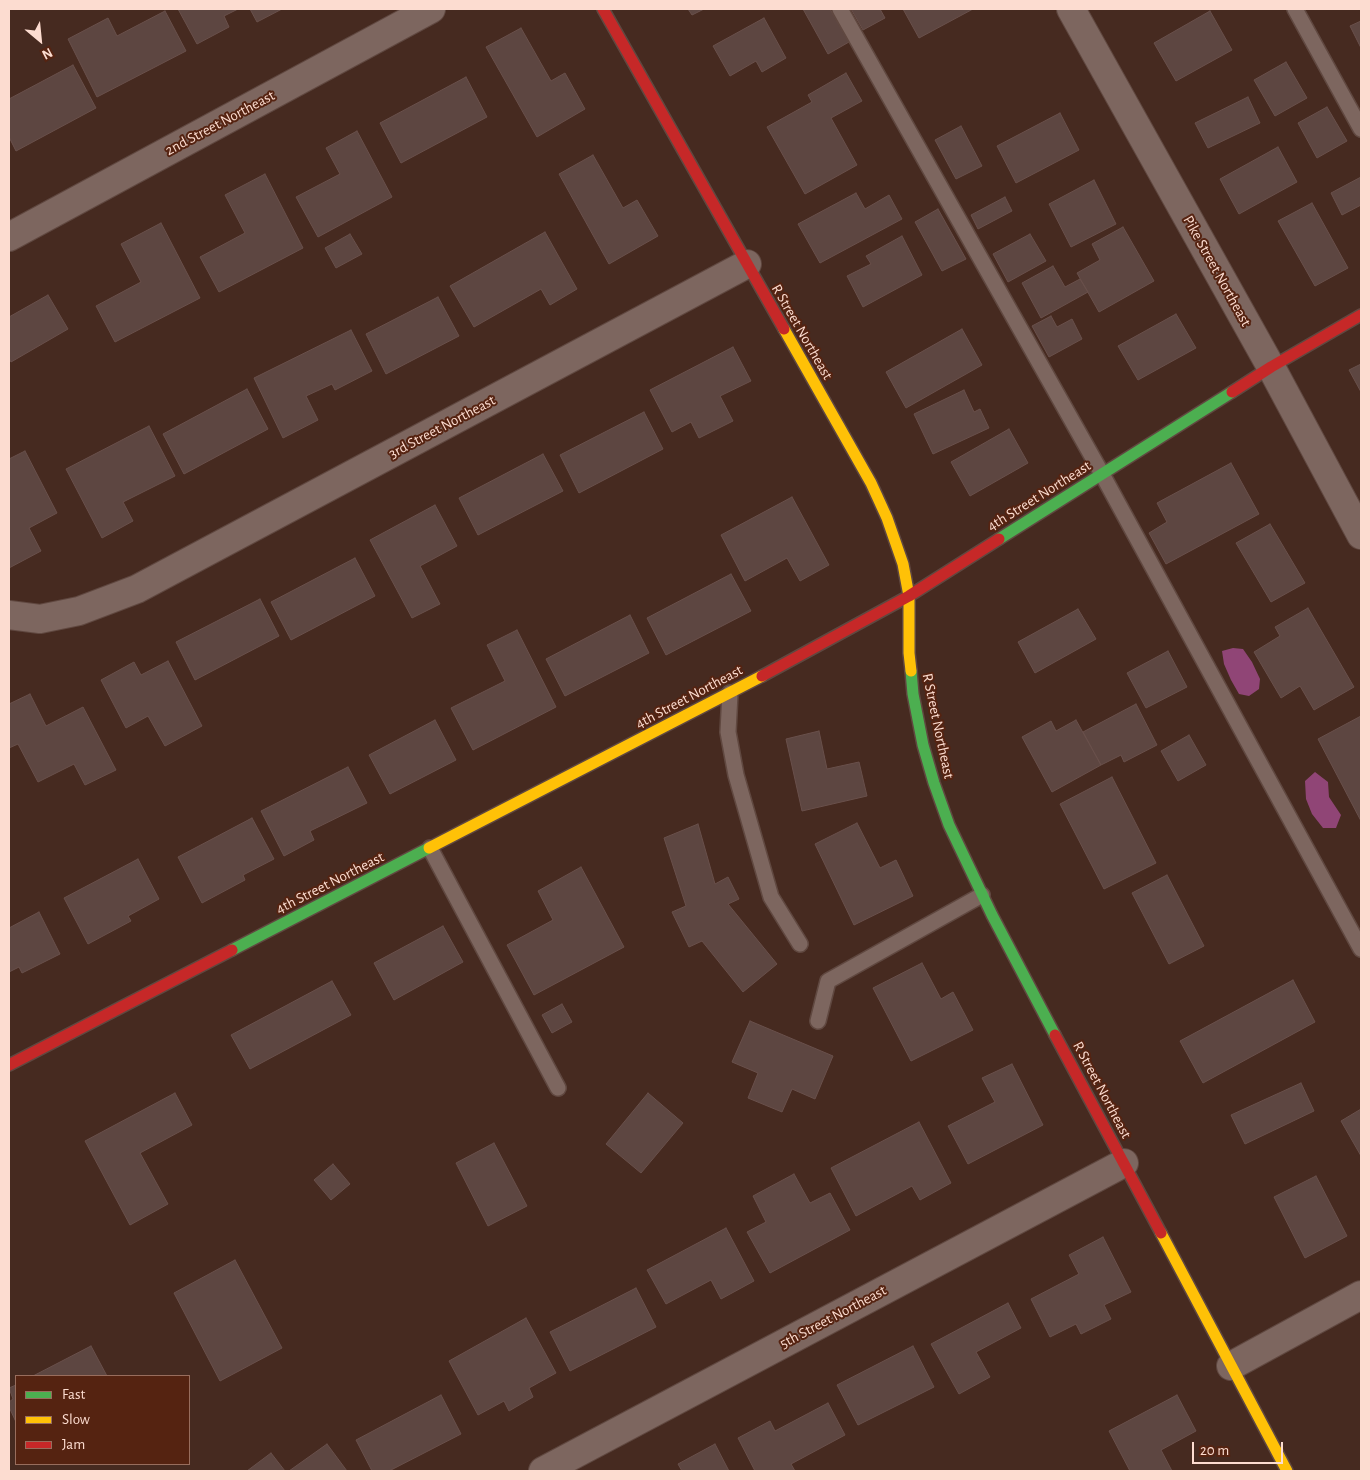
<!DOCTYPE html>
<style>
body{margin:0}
#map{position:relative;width:1370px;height:1480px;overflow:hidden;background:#462a20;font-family:"Alegreya Sans",sans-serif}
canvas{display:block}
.frame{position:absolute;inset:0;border:10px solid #fcdcd0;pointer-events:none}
.legend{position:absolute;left:15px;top:1375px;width:175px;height:90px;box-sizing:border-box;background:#552311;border:1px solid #986d5d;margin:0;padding:6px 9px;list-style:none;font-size:15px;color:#fcdcd0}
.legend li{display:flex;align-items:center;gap:10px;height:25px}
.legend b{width:25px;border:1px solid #986d5d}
.north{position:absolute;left:15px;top:15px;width:50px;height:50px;-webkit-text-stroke:4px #552311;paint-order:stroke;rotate:152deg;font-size:14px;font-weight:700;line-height:20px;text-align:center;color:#fcdcd0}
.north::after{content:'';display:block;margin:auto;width:18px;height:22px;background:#fcdcd0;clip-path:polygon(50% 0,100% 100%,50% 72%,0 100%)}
.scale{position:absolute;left:1192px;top:1442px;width:91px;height:22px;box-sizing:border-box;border:2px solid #fcdcd0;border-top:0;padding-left:6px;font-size:15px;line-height:18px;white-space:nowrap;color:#fcdcd0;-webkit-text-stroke:4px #552311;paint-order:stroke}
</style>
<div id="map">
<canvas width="1370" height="1480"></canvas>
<div class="frame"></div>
<ul class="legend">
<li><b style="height:6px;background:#4caf50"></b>Fast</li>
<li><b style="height:6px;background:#ffc107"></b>Slow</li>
<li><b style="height:6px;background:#c62828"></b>Jam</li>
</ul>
<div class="north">N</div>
<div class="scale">20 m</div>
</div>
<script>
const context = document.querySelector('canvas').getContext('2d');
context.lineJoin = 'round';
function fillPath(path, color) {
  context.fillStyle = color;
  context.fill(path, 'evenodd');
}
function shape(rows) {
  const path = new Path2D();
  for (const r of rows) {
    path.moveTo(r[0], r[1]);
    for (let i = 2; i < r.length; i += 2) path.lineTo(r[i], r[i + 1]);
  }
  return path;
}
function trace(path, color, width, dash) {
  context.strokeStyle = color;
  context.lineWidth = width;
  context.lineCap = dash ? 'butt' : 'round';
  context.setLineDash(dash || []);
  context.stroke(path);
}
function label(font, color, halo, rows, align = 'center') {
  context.font = font + ' "Alegreya Sans",sans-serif';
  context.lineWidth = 4;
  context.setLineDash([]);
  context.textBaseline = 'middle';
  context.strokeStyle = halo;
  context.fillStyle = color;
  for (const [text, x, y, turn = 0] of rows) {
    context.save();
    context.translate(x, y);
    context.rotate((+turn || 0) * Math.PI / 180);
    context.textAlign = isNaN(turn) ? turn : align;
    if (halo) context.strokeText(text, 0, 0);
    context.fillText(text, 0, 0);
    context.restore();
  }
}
fillPath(shape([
 [1233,648,1243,649,1252,662,1260,679,1259,689,1249,696,1239,694,1231,680,1224,664,1222,651],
 [1315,772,1328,782,1329,797,1341,815,1336,828,1323,828,1312,814,1306,799,1305,781]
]), '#904576');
const building = shape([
 [178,9,238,9,224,16,229,27,197,44,178,9],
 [250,9,282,9,257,22,250,9],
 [688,9,704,9,692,15,688,9],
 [803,9,830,9,849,42,828,54,803,9],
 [851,9,880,9,885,18,863,30,851,9],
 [903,9,973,9,919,38,903,9],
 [165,11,186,51,97,97,68,39,108,18,117,36,165,11],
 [1210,11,1232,50,1176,81,1154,43,1210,11],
 [764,18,786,58,762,72,756,61,730,76,713,46,764,18],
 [1361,21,1361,48,1350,26,1361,21],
 [521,28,551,81,565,73,585,109,537,137,486,47,521,28],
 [1286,62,1307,98,1275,116,1254,80,1286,62],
 [73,65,96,108,16,151,9,137,9,99,73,65],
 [846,73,862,101,831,118,857,165,805,194,767,127,812,102,808,95,846,73],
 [466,77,487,117,401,163,380,123,466,77],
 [1248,97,1260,123,1208,148,1195,123,1248,97],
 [1327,107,1347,141,1317,158,1298,123,1327,107],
 [1060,113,1079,150,1016,183,997,146,1060,113],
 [961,126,982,166,956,179,935,140,961,126],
 [357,131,392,197,318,237,296,197,340,174,326,148,357,131],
 [1278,147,1297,182,1239,214,1220,179,1278,147],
 [593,155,623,208,637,200,658,236,609,264,559,174,593,155],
 [265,174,303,248,219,292,200,257,245,233,225,195,265,174],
 [1361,177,1361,205,1342,215,1331,193,1361,177],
 [1094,180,1116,224,1071,247,1049,204,1094,180],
 [856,193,865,209,889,195,902,219,820,263,798,224,856,193],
 [1005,197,1012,211,978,229,971,215,1005,197],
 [1312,203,1348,268,1315,286,1278,221,1312,203],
 [938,209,966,259,942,271,915,222,938,209],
 [161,223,200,298,115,342,96,306,141,282,121,244,161,223],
 [1123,227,1154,281,1099,312,1077,273,1100,260,1092,244,1123,227],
 [545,232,577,289,550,305,541,289,474,327,450,286,545,232],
 [350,234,362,254,336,268,325,248,350,234],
 [1030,234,1046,261,1008,282,993,254,1030,234],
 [902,236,922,275,863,307,847,276,871,264,866,256,902,236],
 [1053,266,1065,287,1080,279,1088,292,1041,318,1022,283,1053,266],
 [48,295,68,329,11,362,9,358,9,317,48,295],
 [438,297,459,336,386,374,366,334,438,297],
 [1176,314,1196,348,1138,380,1118,346,1176,314],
 [1051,316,1057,327,1072,319,1082,339,1049,357,1032,326,1051,316],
 [962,329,982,365,906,408,886,372,962,329],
 [351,330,372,371,335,390,332,384,306,396,318,420,283,438,254,378,351,330],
 [733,347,751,381,720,396,733,421,699,438,691,422,672,432,650,390,733,347],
 [1361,364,1361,392,1349,370,1361,364],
 [247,389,268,429,184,474,163,434,247,389],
 [964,390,974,412,980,409,989,428,933,454,914,414,964,390],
 [644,412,663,449,579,493,560,455,644,412],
 [149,426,175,476,123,502,133,521,102,538,66,469,149,426],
 [1009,429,1028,463,970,496,951,462,1009,429],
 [25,451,57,513,29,528,41,551,9,568,9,459,25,451],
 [543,454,563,491,478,535,459,498,543,454],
 [1231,463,1259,514,1166,564,1149,533,1167,522,1157,503,1231,463],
 [792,497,829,565,800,581,787,558,745,581,721,535,792,497],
 [435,505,457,546,420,566,440,604,412,618,370,540,435,505],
 [1270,524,1305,583,1271,602,1236,543,1270,524],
 [355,558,375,596,291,640,271,602,355,558],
 [731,574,751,611,666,655,647,618,731,574],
 [260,599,279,636,195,680,176,642,260,599],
 [1308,608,1354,687,1314,710,1300,686,1281,698,1254,652,1280,636,1275,627,1308,608],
 [1078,609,1096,639,1035,673,1018,642,1078,609],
 [630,615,649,653,565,696,546,659,630,615],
 [517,630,556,707,473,750,451,708,505,681,487,645,517,630],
 [1168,651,1187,687,1146,708,1127,673,1168,651],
 [168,661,202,726,165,746,148,716,126,728,101,680,134,662,141,675,168,661],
 [30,694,46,726,83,707,116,770,85,785,74,764,38,782,18,744,9,748,9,704,30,694],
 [1136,704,1157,745,1124,762,1121,755,1101,765,1083,732,1136,704],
 [1361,716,1361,821,1318,739,1361,716],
 [435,720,456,760,390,794,369,755,435,720],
 [1076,720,1101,765,1052,792,1022,737,1051,721,1056,731,1076,720],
 [819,731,827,769,859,762,867,796,802,811,786,739,819,731],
 [1189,735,1206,765,1178,781,1161,751,1189,735],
 [348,767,367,803,310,831,314,840,284,856,261,811,348,767],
 [1112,777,1156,863,1104,889,1060,804,1112,777],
 [252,818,274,859,243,875,245,880,202,903,178,857,252,818],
 [857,823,880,868,896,860,913,896,854,925,815,844,857,823],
 [698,824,715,884,728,877,739,899,728,904,777,964,743,992,702,941,689,947,672,912,686,906,664,838,698,824],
 [138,859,159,899,128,916,131,921,88,944,64,898,138,859],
 [581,867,624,947,534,995,507,945,553,920,538,891,581,867],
 [1167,875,1204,946,1169,964,1132,893,1167,875],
 [39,912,60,954,22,973,19,967,9,972,9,928,39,912],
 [443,926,463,962,394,1000,374,963,443,926],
 [922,963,941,999,953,992,973,1030,911,1061,873,988,922,963],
 [1293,980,1315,1022,1203,1083,1180,1041,1293,980],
 [332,981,351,1015,250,1069,231,1035,332,981],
 [562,1004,572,1022,552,1033,542,1015,562,1004],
 [750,1021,833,1056,815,1099,792,1089,782,1112,748,1098,758,1073,732,1062,750,1021],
 [1012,1064,1043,1125,968,1164,948,1126,995,1102,982,1078,1012,1064],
 [1301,1083,1314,1111,1245,1144,1231,1115,1301,1083],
 [175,1093,192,1125,140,1153,168,1204,130,1225,85,1141,175,1093],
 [648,1093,683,1123,641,1173,606,1144,648,1093],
 [1361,1109,1361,1156,1341,1121,1361,1109],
 [919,1122,951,1183,920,1200,912,1186,856,1216,831,1168,919,1122],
 [494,1143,527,1206,488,1226,456,1163,494,1143],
 [333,1164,350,1184,331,1200,314,1180,333,1164],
 [794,1174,810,1203,830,1193,850,1230,770,1273,747,1232,766,1222,753,1196,794,1174],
 [1316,1176,1347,1236,1305,1258,1274,1197,1316,1176],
 [726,1228,754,1281,721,1299,711,1280,666,1304,647,1270,726,1228],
 [1103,1237,1131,1292,1104,1305,1111,1319,1081,1334,1076,1324,1050,1337,1031,1299,1079,1274,1069,1255,1103,1237],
 [235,1260,282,1348,220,1381,174,1293,235,1260],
 [636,1288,656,1327,570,1371,550,1332,636,1288],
 [1008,1303,1021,1328,976,1352,990,1377,959,1394,931,1344,1008,1303],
 [526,1318,556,1373,529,1388,533,1397,509,1411,504,1401,478,1415,449,1361,526,1318],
 [91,1346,107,1376,33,1376,91,1346],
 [913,1346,934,1387,858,1425,837,1385,913,1346],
 [16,1385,16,1422,9,1407,9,1402,13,1399,9,1388,16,1385],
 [441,1395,461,1434,389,1471,372,1471,356,1440,441,1395],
 [1177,1395,1196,1431,1161,1450,1172,1471,1130,1471,1109,1431,1177,1395],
 [828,1403,845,1435,791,1464,795,1471,755,1471,738,1438,770,1421,775,1431,828,1403],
 [327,1444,347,1471,289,1471,327,1444],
 [715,1444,729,1471,682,1471,678,1464,715,1444],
 [271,1453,285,1471,247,1471,271,1453]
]);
fillPath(building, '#5d4641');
trace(building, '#69504b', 1);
const lane = shape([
 [840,9,1102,474,1361,949],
 [1295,9,1361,129],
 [730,693,728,732,736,775,771,897,800,944],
 [430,848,558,1088],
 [818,1021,828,981,982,895]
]);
const street = shape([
 [1071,9,1271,367,1361,535],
 [9,237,431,9],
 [9,615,40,619,79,611,137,589,747,264],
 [1231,1366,1361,1295],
 [543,1471,1124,1163]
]);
const fast = shape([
 [999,539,1232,392],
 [911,671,913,694,923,745,934,783,949,825,992,915,1055,1035],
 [232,950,429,848]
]);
const slow = shape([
 [784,329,871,483,887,518,903,564,909,596,909,653,911,671],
 [429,848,762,676],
 [1161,1233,1287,1471]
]);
const jam = shape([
 [603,9,784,329],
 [1232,392,1271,367,1361,315],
 [762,676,909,596,999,539],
 [1055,1035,1161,1233],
 [9,1065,232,950]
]);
trace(lane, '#604840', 18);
trace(street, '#604840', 30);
trace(fast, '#604840', 14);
trace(slow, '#604840', 14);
trace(jam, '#604840', 14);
trace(lane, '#7d665f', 15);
trace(street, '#7d665f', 28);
trace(fast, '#4caf50', 11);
trace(slow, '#ffc107', 11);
trace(jam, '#c62828', 11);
label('15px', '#fcdcd0', '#552311', [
 ["2nd Street Northeast",220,123,-28],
 ["Pike Street Northeast",1217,271,61],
 ["R Street Northeast",802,332,60],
 ["3rd Street Northeast",442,427,-28],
 ["4th Street Northeast",1039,496,-32],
 ["4th Street Northeast",689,697,-28],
 ["R Street Northeast",938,726,78],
 ["4th Street Northeast",330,883,-27],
 ["R Street Northeast",1102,1090,62],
 ["5th Street Northeast",833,1317,-28]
]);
</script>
